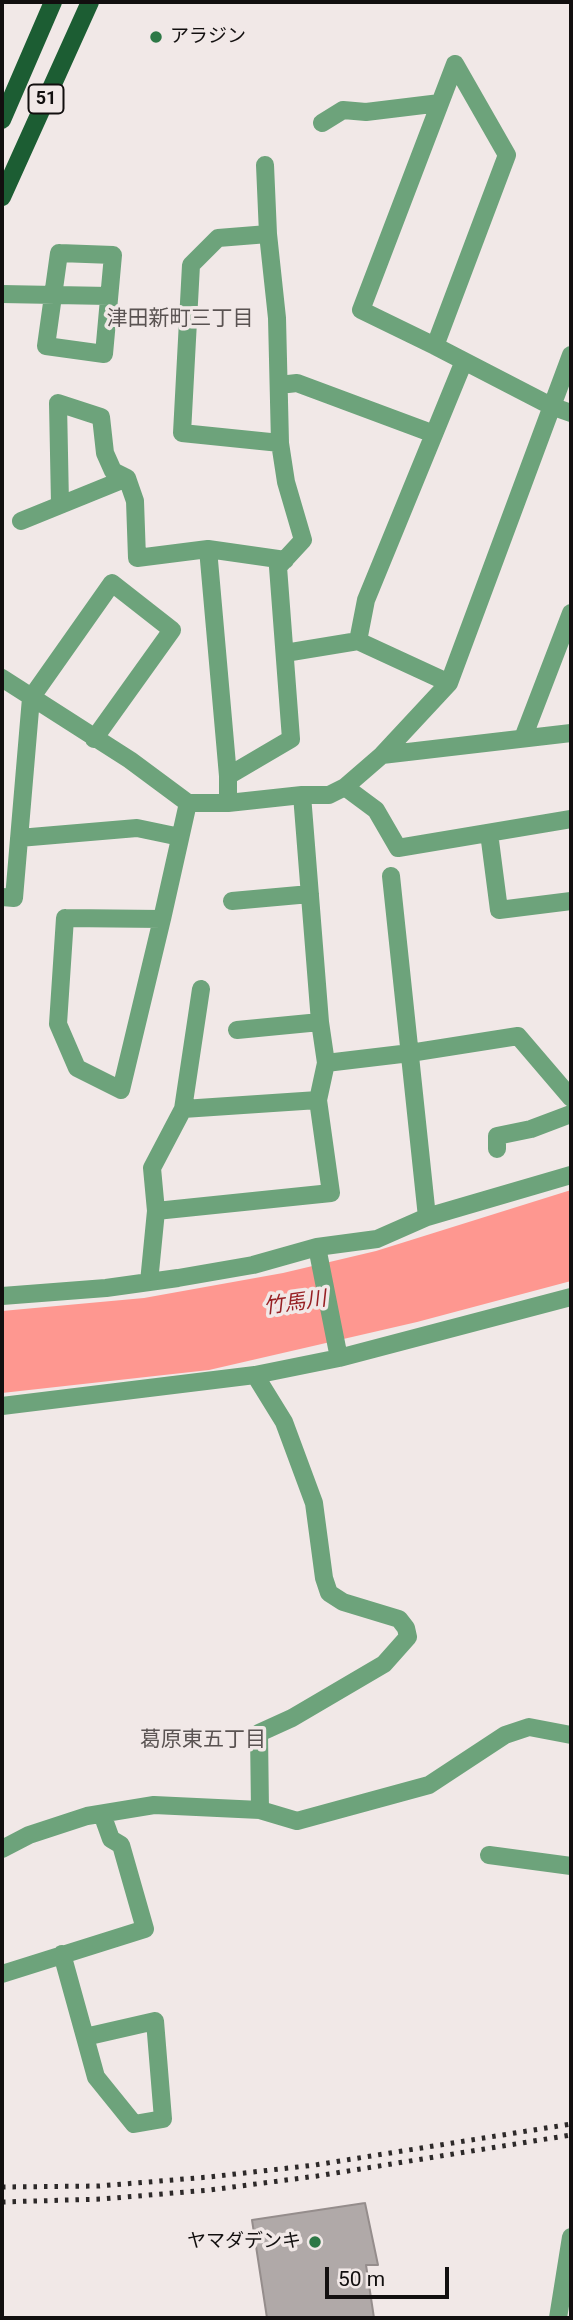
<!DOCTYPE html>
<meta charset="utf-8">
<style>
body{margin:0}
#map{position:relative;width:573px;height:2320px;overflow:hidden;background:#f1e8e7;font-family:Roboto,sans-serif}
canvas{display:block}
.frame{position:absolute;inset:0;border:4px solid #120f0f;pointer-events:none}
.scale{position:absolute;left:325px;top:2267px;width:124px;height:32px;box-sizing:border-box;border:4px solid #120f0f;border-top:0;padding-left:9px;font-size:21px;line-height:24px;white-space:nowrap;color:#120f0f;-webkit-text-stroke:5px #f1e8e7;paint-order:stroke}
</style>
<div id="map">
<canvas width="573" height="2320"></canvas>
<div class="frame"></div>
<div class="scale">50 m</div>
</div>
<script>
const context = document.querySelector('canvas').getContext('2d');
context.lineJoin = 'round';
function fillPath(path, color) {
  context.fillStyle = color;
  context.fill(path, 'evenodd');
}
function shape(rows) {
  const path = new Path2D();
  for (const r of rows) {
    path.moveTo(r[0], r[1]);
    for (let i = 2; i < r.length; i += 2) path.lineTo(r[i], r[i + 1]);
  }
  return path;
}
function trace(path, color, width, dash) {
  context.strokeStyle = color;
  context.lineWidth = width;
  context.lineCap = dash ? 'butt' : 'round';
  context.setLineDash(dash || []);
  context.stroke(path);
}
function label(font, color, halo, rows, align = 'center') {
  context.font = font + ' Roboto,"Noto Sans JP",sans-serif';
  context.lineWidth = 7;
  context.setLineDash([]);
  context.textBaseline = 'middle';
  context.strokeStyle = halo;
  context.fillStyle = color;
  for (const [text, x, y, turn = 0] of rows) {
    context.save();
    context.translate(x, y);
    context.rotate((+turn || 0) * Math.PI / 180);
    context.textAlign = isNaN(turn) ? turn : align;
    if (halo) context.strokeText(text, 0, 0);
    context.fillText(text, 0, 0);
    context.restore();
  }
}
fillPath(shape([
 [571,1190,571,1281,417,1322,209,1370,2,1393,2,1311,144,1298,283,1273,376,1251]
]), '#fe9790');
const building = shape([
 [365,2203,378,2265,366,2265,374,2318,267,2318,252,2220,365,2203]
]);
fillPath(building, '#b0a9a8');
trace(building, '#958d8c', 2);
trace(shape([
 [455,64,507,155,435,346,361,310,455,64],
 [322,123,343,110,366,112,440,103],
 [268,234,218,238,191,265,182,433,280,443],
 [59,253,113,255,104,354,46,346,59,253],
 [2,294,109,296],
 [435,346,551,406,571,413],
 [279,385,297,383,434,434],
 [60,504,58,403,101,417,105,453,113,471,127,478],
 [21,521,127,478,135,501,137,558,208,549,285,560],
 [208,549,228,776],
 [285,653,358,641],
 [2,678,130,760,188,803,228,803,302,795,329,795,345,787,382,755,449,683,571,355],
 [449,683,358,641,366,600,464,361],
 [523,738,571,613],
 [382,755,571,733],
 [345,787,376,810,398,848,571,819],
 [302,795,320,1022,326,1063,410,1053,518,1036,571,1098],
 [228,803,228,776,291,739,278,567,303,540,286,482,280,443,277,318,268,234,265,165],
 [489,833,499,910,571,901],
 [19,838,137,828,180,837],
 [391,876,427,1217],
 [2,897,14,898,31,698,112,583,172,630,94,739],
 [232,901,310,894],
 [65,918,162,919,121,1090,77,1068,58,1024,65,918],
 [162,919,188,803],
 [237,1030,320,1022],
 [318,1100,183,1109,152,1168,156,1211,331,1193,318,1100,326,1063],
 [183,1109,201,989],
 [497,1149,497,1136,531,1129,571,1114],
 [317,1247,339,1358],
 [149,1282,156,1211],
 [2,1296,106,1288,178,1278,253,1265,317,1247,377,1239,427,1217,571,1175],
 [255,1375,284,1422,314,1503,324,1578,329,1593,343,1602,399,1619,406,1628,408,1637,384,1664,292,1718,259,1733,260,1810],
 [2,1406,255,1375,339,1358,571,1297],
 [2,1849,29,1835,87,1816,154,1805,260,1810,297,1821,429,1785,505,1735,529,1727,571,1735],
 [489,1855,571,1866],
 [62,1954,85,2037,96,2077,134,2124,163,2119,155,2021,85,2037],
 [2,1974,145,1929,121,1845,111,1839,102,1814],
 [558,2318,571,2237]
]), '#6da37b', 18);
trace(shape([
 [2,120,53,2],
 [2,197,90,2]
]), '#1c5d33', 18);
trace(shape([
 [2,2187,99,2186,209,2177,315,2165,571,2124],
 [2,2202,102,2199,210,2190,317,2176,571,2135]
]), '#2d2929', 5, [3.5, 7]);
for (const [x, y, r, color] of [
 [156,37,7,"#2d7846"],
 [315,2242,7,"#2d7846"]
]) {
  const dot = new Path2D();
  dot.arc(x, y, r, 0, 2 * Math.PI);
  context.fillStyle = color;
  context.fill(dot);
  trace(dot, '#f1e8e7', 2.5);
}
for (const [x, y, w] of [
 [46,99,35]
]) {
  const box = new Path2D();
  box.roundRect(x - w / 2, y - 14.5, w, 29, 5);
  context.fillStyle = '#f1e8e7';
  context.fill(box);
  trace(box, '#120f0f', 2);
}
label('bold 18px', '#120f0f', null, [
 ["51",46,99]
]);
label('19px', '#120f0f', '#f1e8e7', [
 ["アラジン",170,37],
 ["ヤマダデンキ",301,2242,"right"]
], 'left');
label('21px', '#5a5352', '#f1e8e7', [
 ["津田新町三丁目",180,320],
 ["葛原東五丁目",203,1741]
]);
label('italic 21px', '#972024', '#f1e8e7', [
 ["竹馬川",295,1304,-8]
]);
</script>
